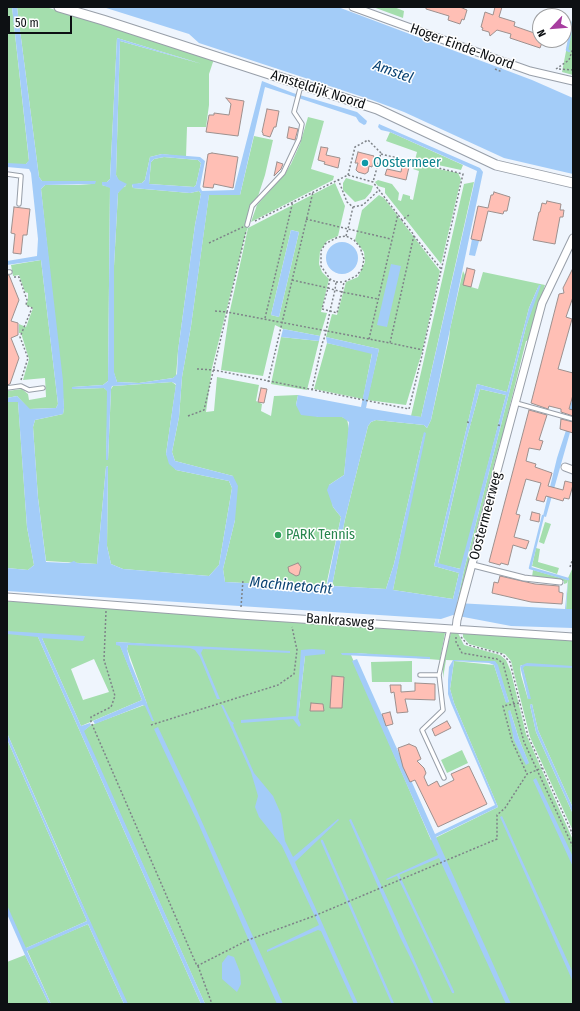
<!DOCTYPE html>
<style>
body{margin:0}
#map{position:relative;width:580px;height:1011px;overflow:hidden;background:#eff5fd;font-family:"Fira Sans Condensed",sans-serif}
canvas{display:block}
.frame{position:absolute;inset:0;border:8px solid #0d1013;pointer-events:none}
.north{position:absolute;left:532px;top:8px;width:40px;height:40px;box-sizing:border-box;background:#fff;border:1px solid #9e9fa1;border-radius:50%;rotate:244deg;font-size:11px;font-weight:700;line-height:16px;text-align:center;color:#0d1013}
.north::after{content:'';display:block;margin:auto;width:14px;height:18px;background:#a73d9f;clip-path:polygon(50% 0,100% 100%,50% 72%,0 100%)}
.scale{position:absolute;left:8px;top:16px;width:64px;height:18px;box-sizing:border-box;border:2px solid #0d1013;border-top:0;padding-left:5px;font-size:12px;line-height:14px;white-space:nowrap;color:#0d1013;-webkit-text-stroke:3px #fff;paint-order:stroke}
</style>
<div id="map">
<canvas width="580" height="1011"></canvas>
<div class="frame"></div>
<div class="north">N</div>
<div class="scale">50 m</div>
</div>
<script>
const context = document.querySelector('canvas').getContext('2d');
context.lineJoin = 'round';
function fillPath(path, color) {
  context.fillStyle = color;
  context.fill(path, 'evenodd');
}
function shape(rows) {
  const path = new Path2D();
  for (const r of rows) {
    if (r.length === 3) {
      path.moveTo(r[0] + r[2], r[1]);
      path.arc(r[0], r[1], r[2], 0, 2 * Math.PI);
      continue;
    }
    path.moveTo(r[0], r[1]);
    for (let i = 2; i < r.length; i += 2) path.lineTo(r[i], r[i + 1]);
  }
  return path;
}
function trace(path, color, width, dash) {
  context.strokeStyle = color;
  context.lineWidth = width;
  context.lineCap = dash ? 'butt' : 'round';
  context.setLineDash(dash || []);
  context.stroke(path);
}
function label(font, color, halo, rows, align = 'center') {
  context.font = font + ' "Fira Sans Condensed",sans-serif';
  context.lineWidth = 3;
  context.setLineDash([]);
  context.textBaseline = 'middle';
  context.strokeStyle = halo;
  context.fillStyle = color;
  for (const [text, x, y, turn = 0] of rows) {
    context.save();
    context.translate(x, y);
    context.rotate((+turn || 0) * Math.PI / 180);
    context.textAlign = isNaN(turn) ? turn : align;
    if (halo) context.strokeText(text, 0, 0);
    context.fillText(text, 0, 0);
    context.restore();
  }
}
fillPath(shape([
 [7,7,12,7,29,161,26,164,7,164],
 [17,7,46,7,214,59,209,74,209,105,206,127,187,127,186,157,162,154,150,157,145,180,142,183,132,185,133,188,190,193,199,191,201,194,195,225,178,351,176,376,173,378,139,383,117,382,114,373,114,266,118,193,121,188,126,186,118,180,116,175,120,41,202,64,117,38,110,179,107,182,102,182,102,185,110,187,108,381,103,385,73,387,72,389,104,388,108,391,106,460,108,460,111,389,113,386,172,382,176,385,166,454,176,470,229,481,232,488,219,565,209,576,123,569,111,564,107,546,108,466,106,467,97,564,46,561,38,498,33,427,35,420,63,414,64,407,41,189,45,185,91,185,42,181,39,177],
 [373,7,394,7,404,11,403,18],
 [573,15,573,75,562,72],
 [308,117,324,121,311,169,334,176,333,180,251,222,257,205,284,175,291,164,300,144],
 [390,132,463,165,461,170,415,160,417,152,386,141],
 [254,136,273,140,265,175,245,236,212,368,206,412,214,411,217,377,259,385,256,401,262,404,261,411,271,416,274,396,298,395,296,405,318,417,342,417,347,419,349,429,344,475,329,485,333,507,341,517,326,586,322,587,225,582,223,569,235,520,233,476,175,461,172,452,179,417,182,377,191,326,209,194,240,195],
 [164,157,198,160,201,163,196,185,194,187,149,184,151,162,154,159],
 [414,164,458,173,461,179,441,264,385,193,385,188,378,186,375,182,378,180,392,184,399,193,398,200,401,201,403,194,410,196,410,199,413,200,419,171,413,169],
 [346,178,373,186,371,192,365,199,355,202,343,190,343,183],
 [474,182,421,417,411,416,464,184],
 [335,183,345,206,338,236,327,241,320,251,319,264,322,272,329,279,321,312,327,313,320,336,283,329,275,325,263,376,221,370,229,315,248,228],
 [291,230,299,232,279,317,271,315],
 [379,195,384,198,440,271,422,352,406,405,367,400,379,349,326,337,332,314,337,315,346,282,358,277,365,262,364,252,355,240,362,210],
 [41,260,58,404,56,408,29,409,17,396,7,398,7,391,22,389,28,394,29,400,46,397,45,378,23,380,29,359,21,333,19,333,19,324,26,327,33,308,26,305,28,300,28,293,25,292,19,275,13,276,11,265],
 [463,271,471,287,478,289,483,272,545,285,529,340,526,341,506,421,507,424,503,442,500,442,469,558,471,562,457,603,464,570,526,327,539,285,529,308,507,392,477,384,434,566,459,573,453,599,393,590,424,432,394,564,386,589,332,586,345,519,368,426,371,422,376,420,424,425,427,428,431,420,449,338,450,329],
 [281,337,319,341,307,390,271,384],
 [327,343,372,353,363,399,314,389],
 [480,389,506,395,461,569,438,564,466,441],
 [18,401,27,527,34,565,28,570,7,568,7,402],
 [545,522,551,524,544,544,539,542],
 [536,548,540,549,538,562,559,568,557,574,532,566],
 [573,567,573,609,566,610,568,578],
 [533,570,568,580,567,583,564,584,564,581,532,577],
 [7,601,445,633,440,660,356,653,346,655,351,655,431,840,498,807,454,703,450,689,454,661,494,665,506,702,509,702,495,662,446,660,443,678,443,661,451,633,458,633,464,645,500,655,506,660,511,672,526,734,573,840,573,1004,205,1004,83,731,91,725,147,704,127,649,128,645,161,645,116,642,116,645,120,645,142,700,81,726,42,638,38,637,201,1004,126,1004,7,733],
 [302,653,305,656,298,718],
 [94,659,109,692,83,700,71,669],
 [510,710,519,739,529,764,514,739],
 [463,633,573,640,573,808,538,730,532,704,530,705,536,732,573,814,573,831,530,737,511,661,505,654,469,644,463,637],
 [522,665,530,698,528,699,521,675,520,666],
 [412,661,412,682,372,682,371,662],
 [7,739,87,921,24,949,7,911],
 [462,750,468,763,447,773,441,760],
 [88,924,124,1004,51,1004,27,950],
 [25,955,49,1004,7,1004,7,962]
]), '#a4dead');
fillPath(shape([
 [12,7,17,7,39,177,42,181,96,181,95,184,45,185,41,189,63,381,64,408,63,414,35,420,33,427,38,498,46,562,69,563,74,561,77,563,97,564,106,467,108,466,107,546,111,564,123,569,209,576,219,565,232,488,229,481,176,470,169,464,166,454,176,384,172,382,112,386,111,389,108,460,106,460,107,391,104,388,72,389,72,387,103,385,108,381,110,188,102,185,102,182,107,182,110,179,117,38,202,64,120,41,116,175,119,180,127,184,118,193,114,266,114,372,117,382,139,383,173,378,177,374,178,351,195,225,201,194,199,191,190,193,133,188,132,184,142,183,145,180,150,157,162,154,200,157,205,161,200,187,202,191,234,190,262,81,293,93,357,112,367,121,366,124,364,125,359,122,356,117,265,87,240,195,209,195,191,326,182,377,179,417,172,452,175,461,233,476,238,486,235,520,223,569,225,582,322,587,327,585,341,517,333,507,327,490,329,485,344,475,349,422,342,417,318,417,301,415,296,405,298,395,361,407,372,354,327,343,326,337,379,349,366,408,421,417,477,171,390,132,381,130,378,127,379,124,480,168,483,172,431,420,427,428,424,425,376,420,371,422,368,426,345,519,332,586,386,589,394,564,424,432,426,433,393,590,453,599,459,573,434,566,477,384,507,392,529,308,539,285,541,285,526,327,464,570,457,603,565,609,568,578,566,609,573,609,573,628,511,626,453,615,441,619,7,591,7,568,28,570,34,565,27,527,18,402,7,402,7,398,17,396,30,409,56,408,58,404,41,260,7,265,7,261,37,256,38,239,31,173,29,169,7,167,7,163,26,164,29,160],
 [164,157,198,160,201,163,196,185,194,187,149,184,151,162,154,159],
 [480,389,506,395,460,569,438,563,466,441],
 [103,7,338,7,532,80,573,98,573,174,504,158,404,112,372,100,199,43,189,34],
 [291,230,299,232,279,317,271,315],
 [472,239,479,241,475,256,469,255],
 [342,258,16],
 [391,264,401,266,387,327,377,325],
 [283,329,320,336,319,341,281,337],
 [569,421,573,422,546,517,543,516,557,458],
 [7,631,85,636,83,641,42,638,81,726,90,723,91,725,84,731,205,1004,201,1004,38,637,7,634],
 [116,642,290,651,290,653,203,649,201,653,220,699,217,699,200,657,195,650,190,648,128,645,127,649,130,661,154,721,152,721,145,706,143,705,95,724,93,721,142,700,120,646,116,645],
 [312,649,325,650,325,654,305,656,298,718,301,725,299,727,293,719,241,723,241,720,296,716,301,650],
 [341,653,356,653,430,657,430,659,342,655],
 [357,659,435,834,495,805,451,703,448,694,448,680,449,667,453,660,486,661,495,661,498,665,509,702,506,703,494,665,489,663,454,661,450,689,454,703,498,807,436,837,511,1004,506,1004,439,858,387,880,386,879,438,855,352,661],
 [527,663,573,666,573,668,525,666,523,668,531,699,528,699,520,666],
 [532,704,538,730,573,808,573,814,536,732,530,705],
 [221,705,223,705,231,721,234,723,233,725,254,773,273,796,281,814,285,841,293,857,338,819,339,820,295,862,358,1004,354,1004,321,931,318,930,267,952,267,950,319,925,282,846,259,817,255,807,258,796,251,772],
 [510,710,519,739,529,763,526,765,514,740,508,711],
 [158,727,190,795,283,1004,277,1004,256,957,199,825,159,740,154,729],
 [7,733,66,868,128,1004,124,1004,88,924,27,951,51,1004,49,1004,25,955,7,914,7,905,26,948,87,921,7,739],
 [536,778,573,857,573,867,533,780],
 [502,816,573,973,573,982,500,817],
 [351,819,388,900,434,1004,431,1004,415,967,400,937,349,820],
 [228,955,234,957,240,972,241,984,237,992,222,979,222,963]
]), '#a3ccf8');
trace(shape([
 [569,51,567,50,573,21],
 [570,412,573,401],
 [543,516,530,568,568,579],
 [322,841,393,1004],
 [398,875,453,992]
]), '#a3ccf8', 2.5);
const building = shape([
 [426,7,460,7,467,10,464,20,462,19,460,24,448,20,449,16,426,9,426,7],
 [495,7,502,7,499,17,515,22,514,26,540,35,540,40,543,40,540,48,510,38,511,34,497,30,490,36,489,32,482,30,483,28,481,27,485,12,493,15,495,7],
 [226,98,244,101,238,136,206,132,209,115,214,115,214,113,229,115,231,104,226,98],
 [267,109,279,111,276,127,274,127,270,137,263,135,263,133,262,132,267,109],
 [289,127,298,129,295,140,287,138,289,127],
 [321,147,328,148,326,155,340,158,338,168,324,164,325,162,318,160,321,147],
 [358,152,374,156,372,167,369,166,368,172,365,174,358,172,356,170,358,163,355,163,358,152],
 [212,153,238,157,233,188,214,184,213,188,203,187,208,154,212,153],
 [277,162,283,164,281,169,274,176,277,162],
 [402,166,409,167,406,180,385,175,387,169,401,172,402,166],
 [494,192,510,197,507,211,504,211,503,214,488,211,481,241,471,239,478,206,488,208,491,195,493,195,494,192],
 [547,201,561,204,560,210,564,210,563,217,560,217,555,244,533,240,539,212,540,212,542,203,546,204,547,201],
 [14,207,30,209,27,235,23,235,21,254,13,253,15,234,11,233,14,207],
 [467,268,475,270,471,287,463,285,467,268],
 [573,268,573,297,566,317,572,319,558,369,573,373,573,395,569,409,573,410,573,416,561,412,561,409,549,406,548,409,531,403,559,294,564,293,563,288,573,268],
 [7,275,9,275,19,300,11,321,18,323,18,335,11,338,19,358,10,384,7,385,7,275],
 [261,388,267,389,264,403,258,402,261,388],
 [529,410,547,415,539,440,543,441,540,450,529,448,526,461,536,464,535,467,552,473,548,486,563,490,565,481,573,483,573,485,569,499,564,498,563,501,546,496,544,502,536,500,541,483,526,479,516,514,520,515,514,537,529,541,526,549,513,545,508,565,501,563,500,565,489,562,529,410],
 [561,419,573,422,573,433,560,429,561,419],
 [532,512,540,514,539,522,530,520,532,512],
 [298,563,301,567,299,575,296,576,289,572,288,567,298,563],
 [500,576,535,584,559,586,559,592,563,593,562,604,531,602,492,593,494,582,498,583,500,576],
 [332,676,344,677,342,708,330,708,332,676],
 [415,683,435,684,435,700,405,699,408,712,397,713,394,692,391,693,390,685,401,685,401,692,415,691,415,683],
 [311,703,323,704,324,711,310,711,311,703],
 [390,712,393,724,386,726,382,714,390,712],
 [447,721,451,728,435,736,432,729,447,721],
 [409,744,416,747,421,759,417,761,424,768,426,773,424,777,428,786,437,781,440,787,454,780,451,774,469,766,487,804,438,827,415,780,410,782,403,767,398,748,409,744]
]);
fillPath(building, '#ffbfb5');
trace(building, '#9d908e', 1);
const service = shape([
 [7,174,21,176,19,204],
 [247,225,252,206,283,173,299,139,302,124,294,112,301,85],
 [7,272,10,272],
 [7,388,21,386,29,390,43,388],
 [516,403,573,419],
 [420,675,439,675,443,710,422,730,444,778],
 [439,675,449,629]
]);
const pedestrian = shape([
 [473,565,524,578,560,582]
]);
const minor = shape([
 [353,7,499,60,530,71,573,81],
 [565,467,573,470],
 [7,597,240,615,573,637],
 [456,629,457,620,542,303,573,238]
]);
const tertiary = shape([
 [59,7,103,20,377,109,496,165,573,183]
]);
trace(service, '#989fa9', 5.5);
trace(pedestrian, '#989fa9', 7);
trace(minor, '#989fa9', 9);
trace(tertiary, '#989fa9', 11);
trace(shape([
 [495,69,500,71,501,68],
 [556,69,569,60,573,48],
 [559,69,573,70],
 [381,154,463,174,423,350,390,343],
 [348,175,355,147,368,140,381,153,373,182],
 [353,207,363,205,379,190,402,220],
 [306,219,348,229,353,207,347,202,338,179],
 [255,221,348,175,373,182,379,190],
 [346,236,348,229,391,239],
 [414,236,442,270],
 [209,243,243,227],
 [14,277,19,277,27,300,26,305,32,308,20,337,28,358,21,380],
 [292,280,328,288,330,279],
 [336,282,344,282],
 [215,311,227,312,246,231],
 [265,318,293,201],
 [369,339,398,214],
 [197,369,214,370,409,409,423,351],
 [268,382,313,192],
 [312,390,322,344,325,336,330,311,335,290,336,282,330,279,321,266,321,251,325,244,338,237,346,236,354,240,360,247,364,259,362,269,356,276,344,282,342,292,337,313,330,311,322,309,328,288,342,292,378,299],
 [188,416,204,410,227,312,390,343,414,235,402,220,409,215],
 [467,422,471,423],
 [498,425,502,426],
 [570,567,573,558],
 [241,607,243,580],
 [106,611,104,660,115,696,111,707,91,717,91,722,197,966,248,940,314,916,497,839,497,815,505,808,527,774,542,768],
 [456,637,456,642,462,653,497,659,503,663,524,742,573,847],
 [461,637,468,645,502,654,510,662,528,736,573,835],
 [519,703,503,706,512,741,527,774],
 [151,725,278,685,294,674,297,650,292,627],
 [198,966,212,1004]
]), '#7e8388', 1.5, [2, 2]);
trace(service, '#fff', 3.5);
trace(pedestrian, '#fff', 5);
trace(minor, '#fff', 7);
trace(tertiary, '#fff', 9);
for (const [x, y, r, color] of [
 [365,163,4,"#0f9aa8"],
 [278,535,4,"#2e9e5b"]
]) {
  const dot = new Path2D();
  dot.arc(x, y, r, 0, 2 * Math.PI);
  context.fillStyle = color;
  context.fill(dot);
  trace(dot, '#fff', 1.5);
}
label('14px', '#0d1013', '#fff', [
 ["Hoger Einde-Noord",462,47,20],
 ["Amsteldijk Noord",318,90,18],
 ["Oostermeerweg",486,516,-75],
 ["Bankrasweg",340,621,4]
]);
label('14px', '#0d838f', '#fff', [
 ["Oostermeer",373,163]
], 'left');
label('14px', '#27864d', '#fff', [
 ["PARK Tennis",286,535]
], 'left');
label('italic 15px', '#0c4474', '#fff', [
 ["Amstel",393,72,20],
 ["Machinetocht",291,586,5]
]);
</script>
